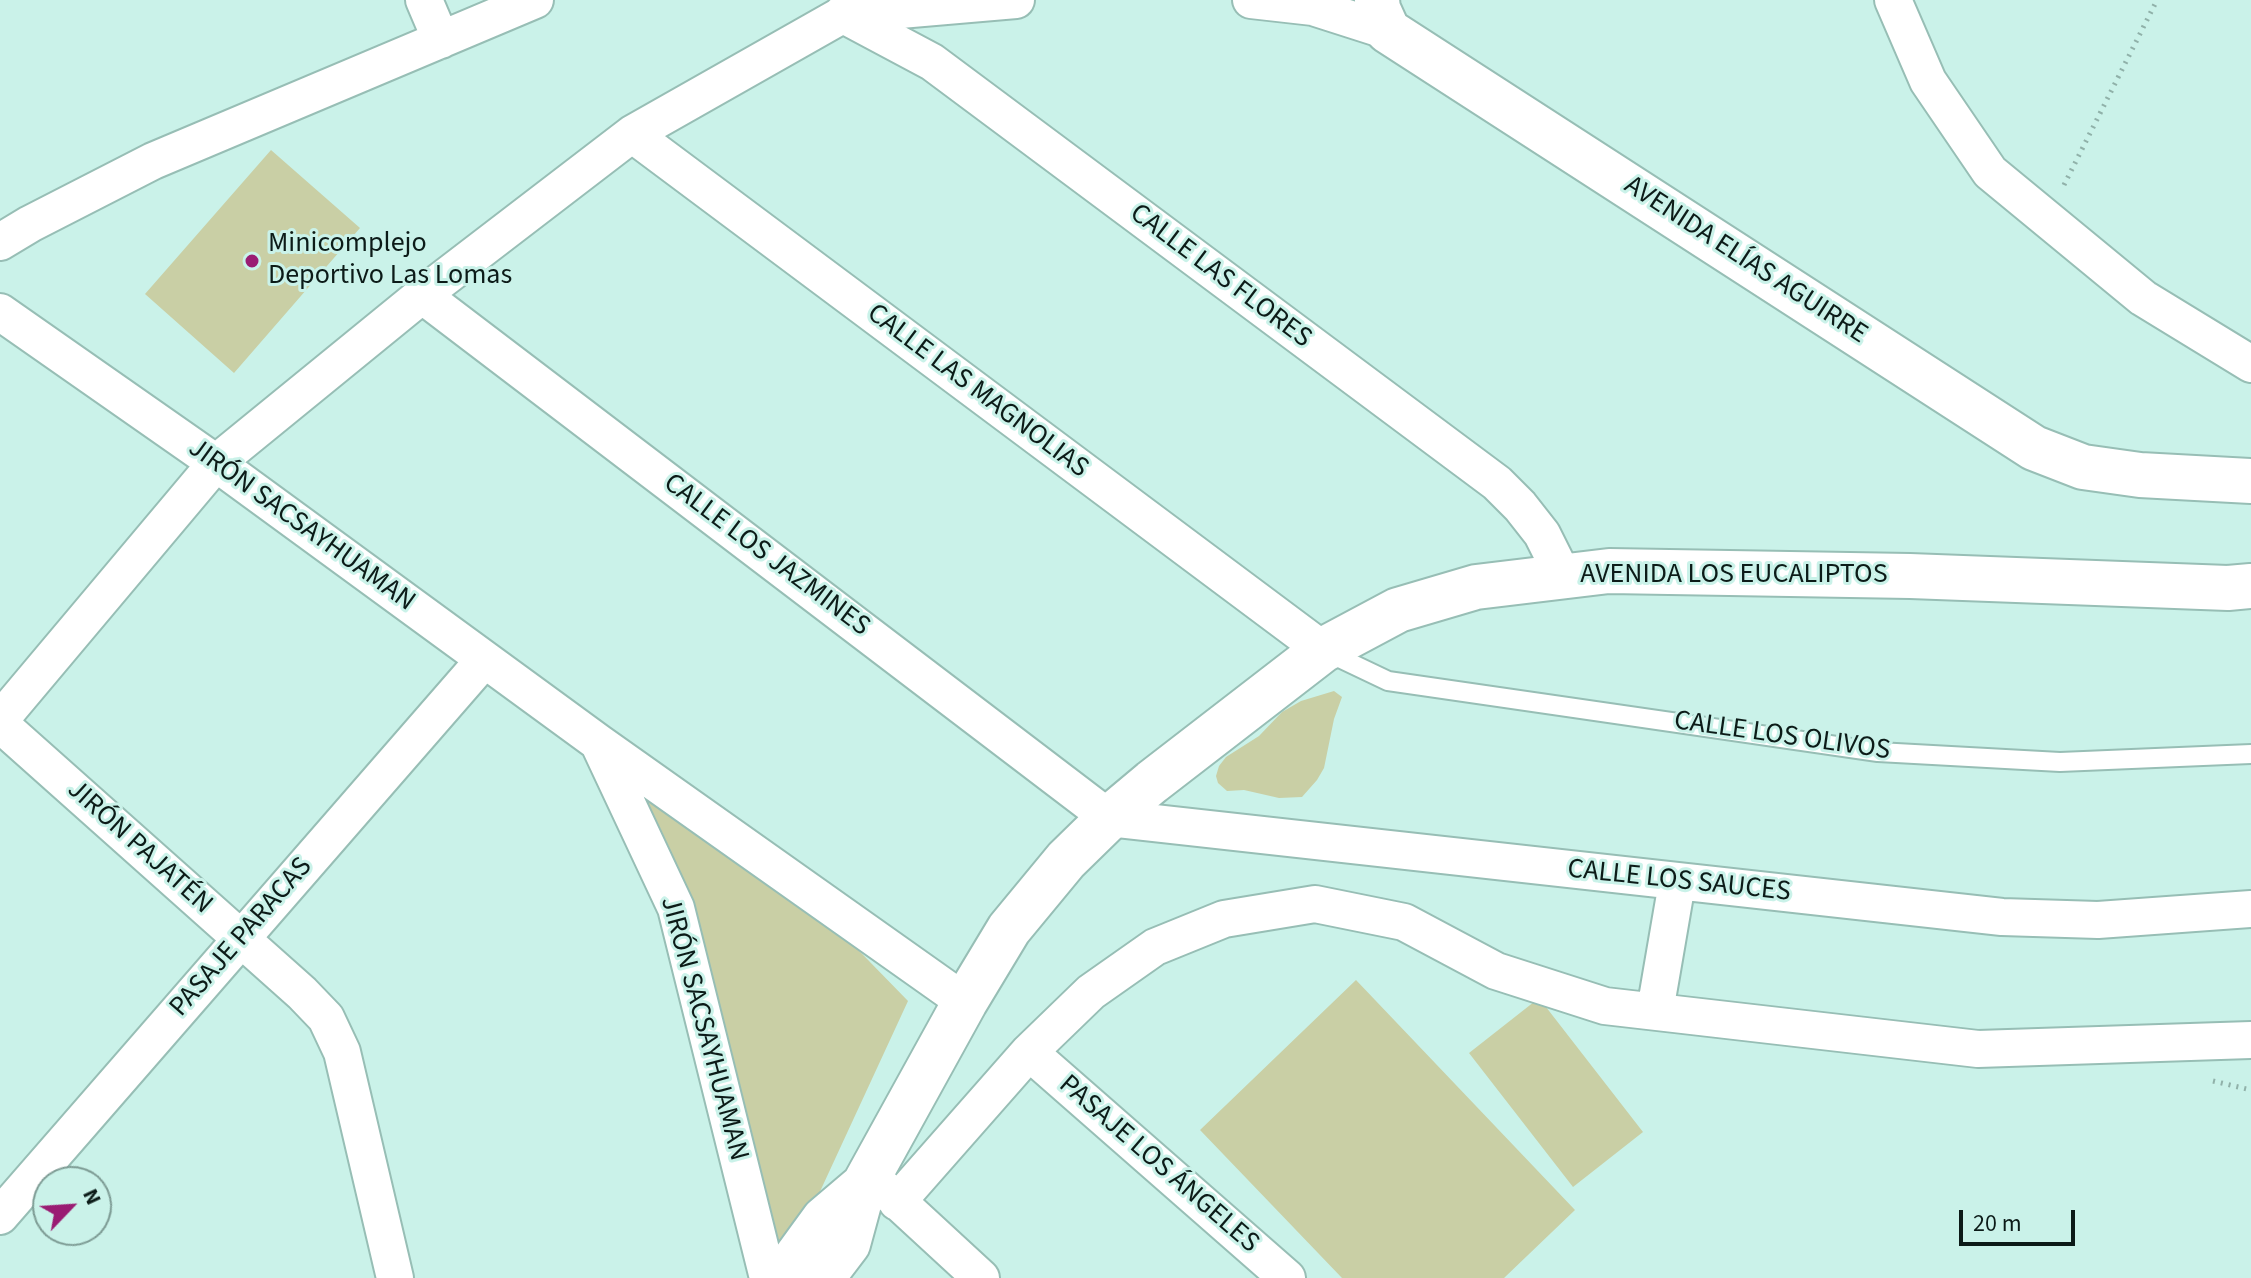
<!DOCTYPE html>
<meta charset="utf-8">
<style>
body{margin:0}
#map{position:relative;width:2251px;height:1278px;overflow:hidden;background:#caf2e9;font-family:"Source Sans 3",sans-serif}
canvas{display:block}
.north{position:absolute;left:32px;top:1166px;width:80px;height:80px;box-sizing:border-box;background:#caf2e9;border:2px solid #7e9c95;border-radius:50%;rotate:65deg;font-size:22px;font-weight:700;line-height:32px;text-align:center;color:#0c1b18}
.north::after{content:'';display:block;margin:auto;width:28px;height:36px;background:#9a1c73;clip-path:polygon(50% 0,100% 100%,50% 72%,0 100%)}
.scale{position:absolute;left:1959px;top:1210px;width:116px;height:36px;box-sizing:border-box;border:4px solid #0c1b18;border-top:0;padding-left:10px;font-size:24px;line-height:28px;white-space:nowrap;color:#0c1b18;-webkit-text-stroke:6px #caf2e9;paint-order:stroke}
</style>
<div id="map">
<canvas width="2251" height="1278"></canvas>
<div class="north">N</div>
<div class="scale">20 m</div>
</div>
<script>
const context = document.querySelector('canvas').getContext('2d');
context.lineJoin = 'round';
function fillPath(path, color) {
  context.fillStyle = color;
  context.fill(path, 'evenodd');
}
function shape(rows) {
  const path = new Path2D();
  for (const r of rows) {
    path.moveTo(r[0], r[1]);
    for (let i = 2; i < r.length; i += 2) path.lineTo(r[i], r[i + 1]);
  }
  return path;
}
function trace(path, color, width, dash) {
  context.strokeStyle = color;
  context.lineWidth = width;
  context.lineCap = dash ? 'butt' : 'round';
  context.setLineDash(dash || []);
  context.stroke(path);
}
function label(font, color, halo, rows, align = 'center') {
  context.font = font + ' "Source Sans 3",sans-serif';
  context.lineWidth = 6;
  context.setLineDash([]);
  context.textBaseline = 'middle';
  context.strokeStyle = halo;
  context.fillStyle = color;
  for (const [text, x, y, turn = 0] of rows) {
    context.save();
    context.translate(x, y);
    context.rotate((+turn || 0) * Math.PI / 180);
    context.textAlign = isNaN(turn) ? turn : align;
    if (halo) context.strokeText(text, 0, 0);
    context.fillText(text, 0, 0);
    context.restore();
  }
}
fillPath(shape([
 [271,150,360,228,234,373,145,294],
 [1334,691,1342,697,1334,719,1324,768,1317,780,1302,797,1279,798,1244,790,1227,791,1218,783,1216,776,1219,766,1226,757,1259,736,1282,712,1301,701],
 [647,801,831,922,908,1001,805,1224,775,1247,689,902,669,847],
 [1356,980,1575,1210,1504,1278,1342,1278,1200,1130],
 [1539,998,1643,1132,1573,1187,1469,1053]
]), '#c9cfa5');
const service = shape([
 [1325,651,1388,681,1878,752,2060,762,2251,754]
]);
const minor = shape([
 [424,0,441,40],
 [1251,0,1313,7,1388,31],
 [1893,0,1928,81,1990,172,2143,298,2251,364],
 [842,14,932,62,1497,483,1520,506,1542,534,1563,576],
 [632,134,1323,650],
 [0,242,30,224,153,161,535,0],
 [422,295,1109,818,2002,917,2098,920,2251,909],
 [0,312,216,463,599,743,965,1002],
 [0,720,216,463,422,295,632,134,842,15,1016,0],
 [0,724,302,993,326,1018,342,1052,395,1278],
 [599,744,676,908,768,1278],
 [1655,1011,1677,883],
 [1029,1052,1287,1278],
 [879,1184,981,1278],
 [897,1202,1029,1052,1091,992,1155,947,1224,919,1315,904,1404,922,1496,971,1605,1006,1978,1049,2251,1040],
 [0,1216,484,660]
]);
const tertiary = shape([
 [1377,0,1378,9,1388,31,2034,448,2083,467,2140,475,2251,481],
 [781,1278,824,1219,864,1185],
 [822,1278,848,1244,864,1185,965,1002,1009,929,1066,860,1109,818,1152,782,1323,650,1398,610,1476,587,1609,571,1910,576,2228,588,2251,586]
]);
trace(service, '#97beb5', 22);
trace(minor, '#97beb5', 40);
trace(tertiary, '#97beb5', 48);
trace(shape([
 [2064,185,2157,0],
 [2213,1081,2251,1090]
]), '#90b1a9', 5, [2, 6]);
trace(service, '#fff', 18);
trace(minor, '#fff', 36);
trace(tertiary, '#fff', 44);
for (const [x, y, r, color] of [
 [252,261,8,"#9a1c73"]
]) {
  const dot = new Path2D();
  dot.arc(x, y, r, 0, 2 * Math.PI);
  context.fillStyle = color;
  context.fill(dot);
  trace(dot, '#caf2e9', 3);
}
label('28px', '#0c1b18', '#caf2e9', [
 ["Minicomplejo",268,245],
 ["Deportivo Las Lomas",268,277]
], 'left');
label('28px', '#0c1b18', '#caf2e9', [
 ["AVENIDA ELÍAS AGUIRRE",1745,261,33],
 ["CALLE LAS FLORES",1220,277,37],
 ["CALLE LAS MAGNOLIAS",977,392,37],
 ["JIRÓN SACSAYHUAMAN",301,526,36],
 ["CALLE LOS JAZMINES",766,556,37],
 ["AVENIDA LOS EUCALIPTOS",1734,576],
 ["CALLE LOS OLIVOS",1782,737,8],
 ["JIRÓN PAJATÉN",139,848,42],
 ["CALLE LOS SAUCES",1679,882,6],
 ["PASAJE PARACAS",242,938,-49],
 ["JIRÓN SACSAYHUAMAN",703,1029,75],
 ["PASAJE LOS ÁNGELES",1158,1165,41]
]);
</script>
